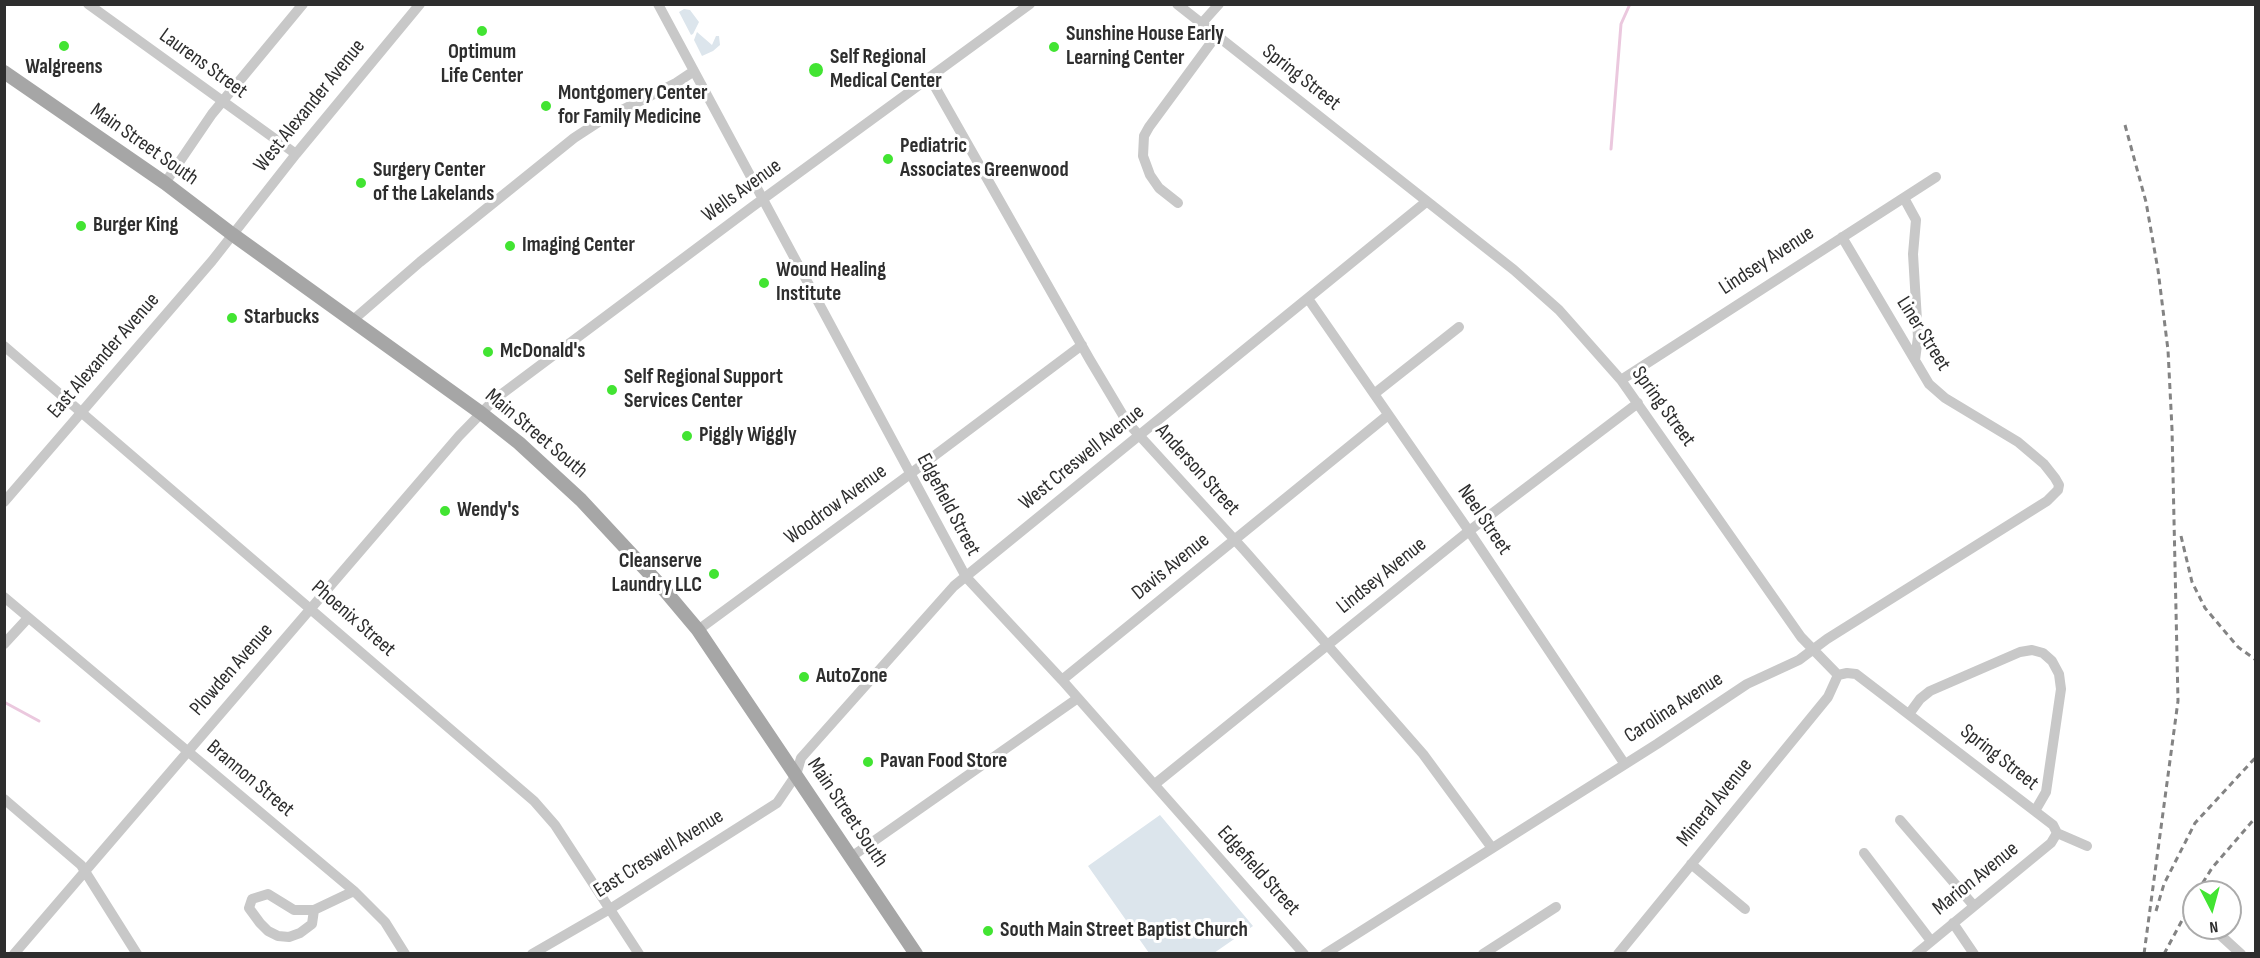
<!DOCTYPE html>
<style>
body{margin:0}
#map{position:relative;width:2260px;height:958px;overflow:hidden;background:#fff;font-family:"Sofia Sans Condensed",sans-serif}
canvas{display:block}
.frame{position:absolute;inset:0;border:6px solid #2e2e2e;pointer-events:none}
.north{position:absolute;left:2182px;top:880px;width:60px;height:60px;box-sizing:border-box;background:#fff;border:2px solid #ababab;border-radius:50%;rotate:174deg;font-size:16px;font-weight:700;line-height:24px;text-align:center;color:#2e2e2e}
.north::after{content:'';display:block;margin:auto;width:21px;height:27px;background:#42e432;clip-path:polygon(50% 0,100% 100%,50% 72%,0 100%)}
</style>
<div id="map">
<canvas width="2260" height="958"></canvas>
<div class="frame"></div>
<div class="north">N</div>
</div>
<script>
const context = document.querySelector('canvas').getContext('2d');
context.lineJoin = 'round';
function fillPath(path, color) {
  context.fillStyle = color;
  context.fill(path, 'evenodd');
}
function shape(rows) {
  const path = new Path2D();
  for (const r of rows) {
    path.moveTo(r[0], r[1]);
    for (let i = 2; i < r.length; i += 2) path.lineTo(r[i], r[i + 1]);
  }
  return path;
}
function trace(path, color, width, dash) {
  context.strokeStyle = color;
  context.lineWidth = width;
  context.lineCap = dash ? 'butt' : 'round';
  context.setLineDash(dash || []);
  context.stroke(path);
}
function label(font, color, halo, rows, align = 'center') {
  context.font = font + ' "Sofia Sans Condensed",sans-serif';
  context.lineWidth = 6;
  context.setLineDash([]);
  context.textBaseline = 'middle';
  context.strokeStyle = halo;
  context.fillStyle = color;
  for (const [text, x, y, turn = 0] of rows) {
    context.save();
    context.translate(x, y);
    context.rotate((+turn || 0) * Math.PI / 180);
    context.textAlign = isNaN(turn) ? turn : align;
    if (halo) context.strokeText(text, 0, 0);
    context.fillText(text, 0, 0);
    context.restore();
  }
}
fillPath(shape([
 [684,9,690,10,699,22,693,34,691,35,679,12],
 [697,32,712,45,716,36,719,36,720,45,713,51,702,56,694,40],
 [1160,815,1253,926,1214,953,1149,953,1088,866]
]), '#dce5ec');
trace(shape([
 [1611,149,1621,24,1630,4],
 [4,702,39,721]
]), '#ebc8de', 3);
trace(shape([
 [88,4,296,154],
 [658,4,966,577,1062,680,1304,954],
 [1177,4,1514,270,1559,310,1621,380,1801,637,1838,675,1847,673,1856,674,2053,825,2057,833,2087,846],
 [1202,23,1219,4],
 [930,78,1090,360,1127,422,1245,551,1423,754,1492,848],
 [165,183,212,114,303,4],
 [1904,198,1916,220,1913,254,1918,337,1915,360],
 [1178,203,1159,188,1150,175,1143,156,1144,136,1149,127,1216,36],
 [1309,300,1469,531,1624,763],
 [353,320,420,262,574,138,600,121,676,83,694,71],
 [4,346,534,801,555,825,639,954],
 [1621,380,1936,177],
 [1374,394,1459,327],
 [4,502,212,261,296,154,420,4],
 [4,597,354,891,385,922,405,954],
 [698,630,902,480,1082,345],
 [4,644,28,618],
 [1062,680,1388,415],
 [1909,714,1920,699,1930,691,2020,652,2032,650,2043,653,2052,661,2059,674,2061,689,2046,792,2035,811],
 [1155,784,1469,531,1638,403],
 [4,799,81,865,137,954],
 [1900,820,1974,906],
 [1864,853,1931,941],
 [851,857,1078,698],
 [1691,864,1745,909],
 [314,910,294,910,268,894,252,899,249,908,260,923,268,931,278,936,289,937,300,933,312,924,314,910,354,891],
 [1953,923,1974,954],
 [2218,933,2241,954],
 [14,954,459,436,495,399,752,207,1030,4],
 [532,954,610,909,777,803,796,775,801,758,954,586,1426,202],
 [1325,954,1657,744,1747,684,1799,660,1827,639,2047,501,2058,490,2059,485,2055,478,2044,464,2018,442,1945,398,1929,384,1842,237],
 [1483,954,1556,907],
 [1618,954,1828,697,1838,675],
 [1916,954,2051,843,2057,833]
]), '#c8c8c8', 10);
trace(shape([
 [4,72,165,183,232,234,481,413,519,443,581,500,661,586,698,630,916,954]
]), '#a6a6a6', 14);
trace(shape([
 [2125,125,2146,202,2158,270,2168,350,2172,429,2178,701,2144,954],
 [2181,536,2192,582,2205,608,2238,647,2256,660],
 [2197,892,2212,868,2256,817],
 [2156,911,2164,884,2195,823,2256,757],
 [2164,954,2194,898]
]), '#838383', 3, [6, 4.5]);
for (const [x, y, r, color] of [
 [482,31,6,"#42e432"],
 [64,46,6,"#42e432"],
 [1054,47,6,"#42e432"],
 [816,70,8,"#42e432"],
 [546,106,6,"#42e432"],
 [888,159,6,"#42e432"],
 [361,183,6,"#42e432"],
 [81,226,6,"#42e432"],
 [510,246,6,"#42e432"],
 [764,283,6,"#42e432"],
 [232,318,6,"#42e432"],
 [488,352,6,"#42e432"],
 [612,390,6,"#42e432"],
 [687,436,6,"#42e432"],
 [445,511,6,"#42e432"],
 [714,574,6,"#42e432"],
 [804,677,6,"#42e432"],
 [868,762,6,"#42e432"],
 [988,931,6,"#42e432"]
]) {
  const dot = new Path2D();
  dot.arc(x, y, r, 0, 2 * Math.PI);
  context.fillStyle = color;
  context.fill(dot);
  trace(dot, '#fff', 2);
}
label('bold 21px', '#2e2e2e', '#fff', [
 ["Sunshine House Early",1066,35],
 ["Learning Center",1066,59],
 ["Optimum",482,53,"center"],
 ["Life Center",482,77,"center"],
 ["Self Regional",830,58],
 ["Medical Center",830,82],
 ["Walgreens",64,68,"center"],
 ["Montgomery Center",558,94],
 ["for Family Medicine",558,118],
 ["Pediatric",900,147],
 ["Associates Greenwood",900,171],
 ["Surgery Center",373,171],
 ["of the Lakelands",373,195],
 ["Burger King",93,226],
 ["Imaging Center",522,246],
 ["Wound Healing",776,271],
 ["Institute",776,295],
 ["Starbucks",244,318],
 ["McDonald's",500,352],
 ["Self Regional Support",624,378],
 ["Services Center",624,402],
 ["Piggly Wiggly",699,436],
 ["Wendy's",457,511],
 ["Cleanserve",702,562,"right"],
 ["Laundry LLC",702,586,"right"],
 ["AutoZone",816,677],
 ["Pavan Food Store",880,762],
 ["South Main Street Baptist Church",1000,931]
], 'left');
label('21px', '#2e2e2e', '#fff', [
 ["Laurens Street",203,64,36],
 ["Spring Street",1301,78,38],
 ["West Alexander Avenue",310,106,-51],
 ["Main Street South",144,145,35],
 ["Wells Avenue",742,191,-36],
 ["Lindsey Avenue",1767,261,-33],
 ["Liner Street",1923,334,58],
 ["East Alexander Avenue",104,356,-49],
 ["Spring Street",1663,407,54],
 ["Main Street South",536,434,40],
 ["West Creswell Avenue",1082,458,-39],
 ["Anderson Street",1197,470,48],
 ["Woodrow Avenue",836,505,-36],
 ["Edgefield Street",948,505,62],
 ["Neel Street",1484,520,56],
 ["Davis Avenue",1171,567,-39],
 ["Lindsey Avenue",1382,576,-39],
 ["Phoenix Street",353,619,41],
 ["Plowden Avenue",232,670,-49],
 ["Carolina Avenue",1674,708,-33],
 ["Spring Street",1999,758,38],
 ["Brannon Street",250,779,40],
 ["Mineral Avenue",1715,803,-51],
 ["Main Street South",847,813,56],
 ["East Creswell Avenue",659,854,-32],
 ["Edgefield Street",1258,871,48],
 ["Marion Avenue",1976,879,-39]
]);
</script>
